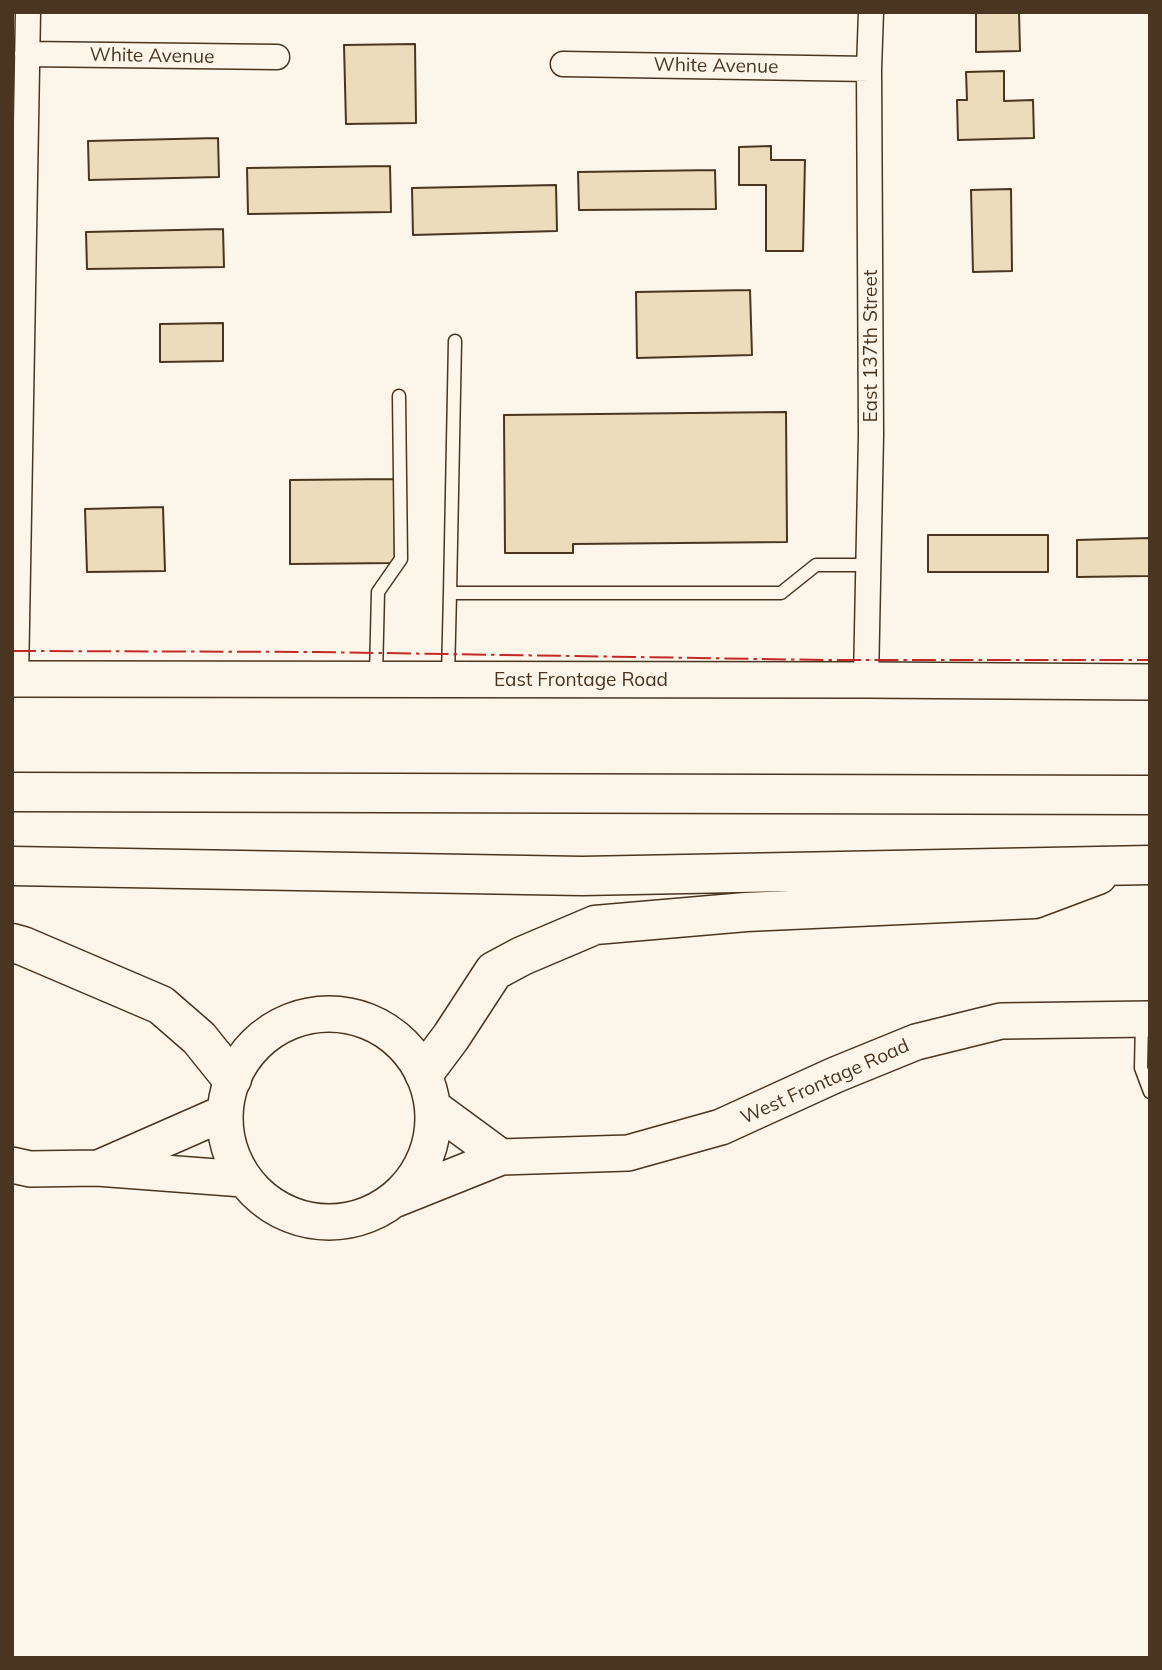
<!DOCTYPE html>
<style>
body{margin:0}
#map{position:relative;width:1162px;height:1670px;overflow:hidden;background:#fbf6e9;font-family:Mulish,sans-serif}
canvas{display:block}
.frame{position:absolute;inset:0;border:14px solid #4a3520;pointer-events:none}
</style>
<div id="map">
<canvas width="1162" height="1670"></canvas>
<div class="frame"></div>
</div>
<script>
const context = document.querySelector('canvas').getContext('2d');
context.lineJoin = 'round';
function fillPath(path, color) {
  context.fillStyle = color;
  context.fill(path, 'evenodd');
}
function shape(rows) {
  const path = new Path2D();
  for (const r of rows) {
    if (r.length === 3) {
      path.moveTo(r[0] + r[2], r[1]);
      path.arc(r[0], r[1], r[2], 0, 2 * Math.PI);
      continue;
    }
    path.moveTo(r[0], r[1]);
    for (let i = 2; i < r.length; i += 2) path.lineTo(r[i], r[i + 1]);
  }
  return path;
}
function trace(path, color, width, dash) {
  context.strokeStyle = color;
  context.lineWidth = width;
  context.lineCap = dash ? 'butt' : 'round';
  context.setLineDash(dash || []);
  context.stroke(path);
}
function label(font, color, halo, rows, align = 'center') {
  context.font = font + ' Mulish,sans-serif';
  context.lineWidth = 5;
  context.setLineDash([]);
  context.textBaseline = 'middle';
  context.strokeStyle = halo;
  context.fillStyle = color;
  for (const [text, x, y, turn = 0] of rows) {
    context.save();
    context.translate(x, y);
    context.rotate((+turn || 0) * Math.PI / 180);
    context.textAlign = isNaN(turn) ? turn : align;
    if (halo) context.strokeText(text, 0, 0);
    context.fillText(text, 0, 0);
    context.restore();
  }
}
const building = shape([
 [976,12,1019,12,1020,51,976,52,976,12],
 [415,44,416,123,346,124,344,45,415,44],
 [1004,71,1004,101,1033,100,1034,138,958,140,957,100,967,100,966,72,1004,71],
 [218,138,219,177,89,180,88,141,218,138],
 [771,146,771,160,805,160,803,251,766,251,766,185,739,185,739,147,771,146],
 [390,166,391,212,248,214,247,168,390,166],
 [715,170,716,209,579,210,578,172,715,170],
 [556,185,557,231,413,235,412,188,556,185],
 [1011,189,1012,271,973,272,971,190,1011,189],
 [223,229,224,267,87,269,86,232,223,229],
 [750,290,752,355,637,358,636,292,750,290],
 [223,323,223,361,160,362,160,324,223,323],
 [786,412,787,542,573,544,573,553,505,553,504,415,786,412],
 [394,479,395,563,290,564,290,480,394,479],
 [163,507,165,571,87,572,85,509,163,507],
 [928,535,1048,535,1048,572,928,572,928,535],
 [1150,538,1150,576,1077,577,1077,540,1150,538]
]);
fillPath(building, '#ecdcbc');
trace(building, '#4a3520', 2);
const lane = shape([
 [450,593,455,341],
 [376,676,378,592,401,559,399,396],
 [448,676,450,593,781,593,816,565,869,565],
 [1142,1020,1141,1068,1150,1092]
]);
const street = shape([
 [27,54,277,57],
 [563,64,869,69],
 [16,679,28,12],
 [866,680,871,435,869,69,871,12]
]);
const secondary = shape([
 [12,679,866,680,1150,682],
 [329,1118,104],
 [433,1107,501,1157],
 [12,1165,30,1169,97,1168,243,1179],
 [101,1167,224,1113],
 [396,1199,501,1157,628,1153,721,1127,835,1075,916,1042,1001,1021,1150,1019]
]);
const highway = shape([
 [12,792,1150,795],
 [12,866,582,876,1150,865],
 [12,943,23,946,161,1005,199,1038,232,1079],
 [424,1073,451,1037,494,971,522,956,595,925,746,912,1034,899,1098,875]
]);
trace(lane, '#4a3520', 15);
trace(street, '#4a3520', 27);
trace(secondary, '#4a3520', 38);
trace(highway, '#4a3520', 41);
trace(lane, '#fbf6e9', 12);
trace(street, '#fbf6e9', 24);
trace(secondary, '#fbf6e9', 35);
trace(highway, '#fbf6e9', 38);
trace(shape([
 [12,651,316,652,825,660,1150,660]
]), '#c62828', 2, [24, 5, 3.5, 5]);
label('19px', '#4a3520', '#fbf6e9', [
 ["White Avenue",152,56,1],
 ["White Avenue",716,66,1],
 ["East 137th Street",871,346,-90],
 ["East Frontage Road",581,680],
 ["West Frontage Road",825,1082,-24]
]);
</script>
